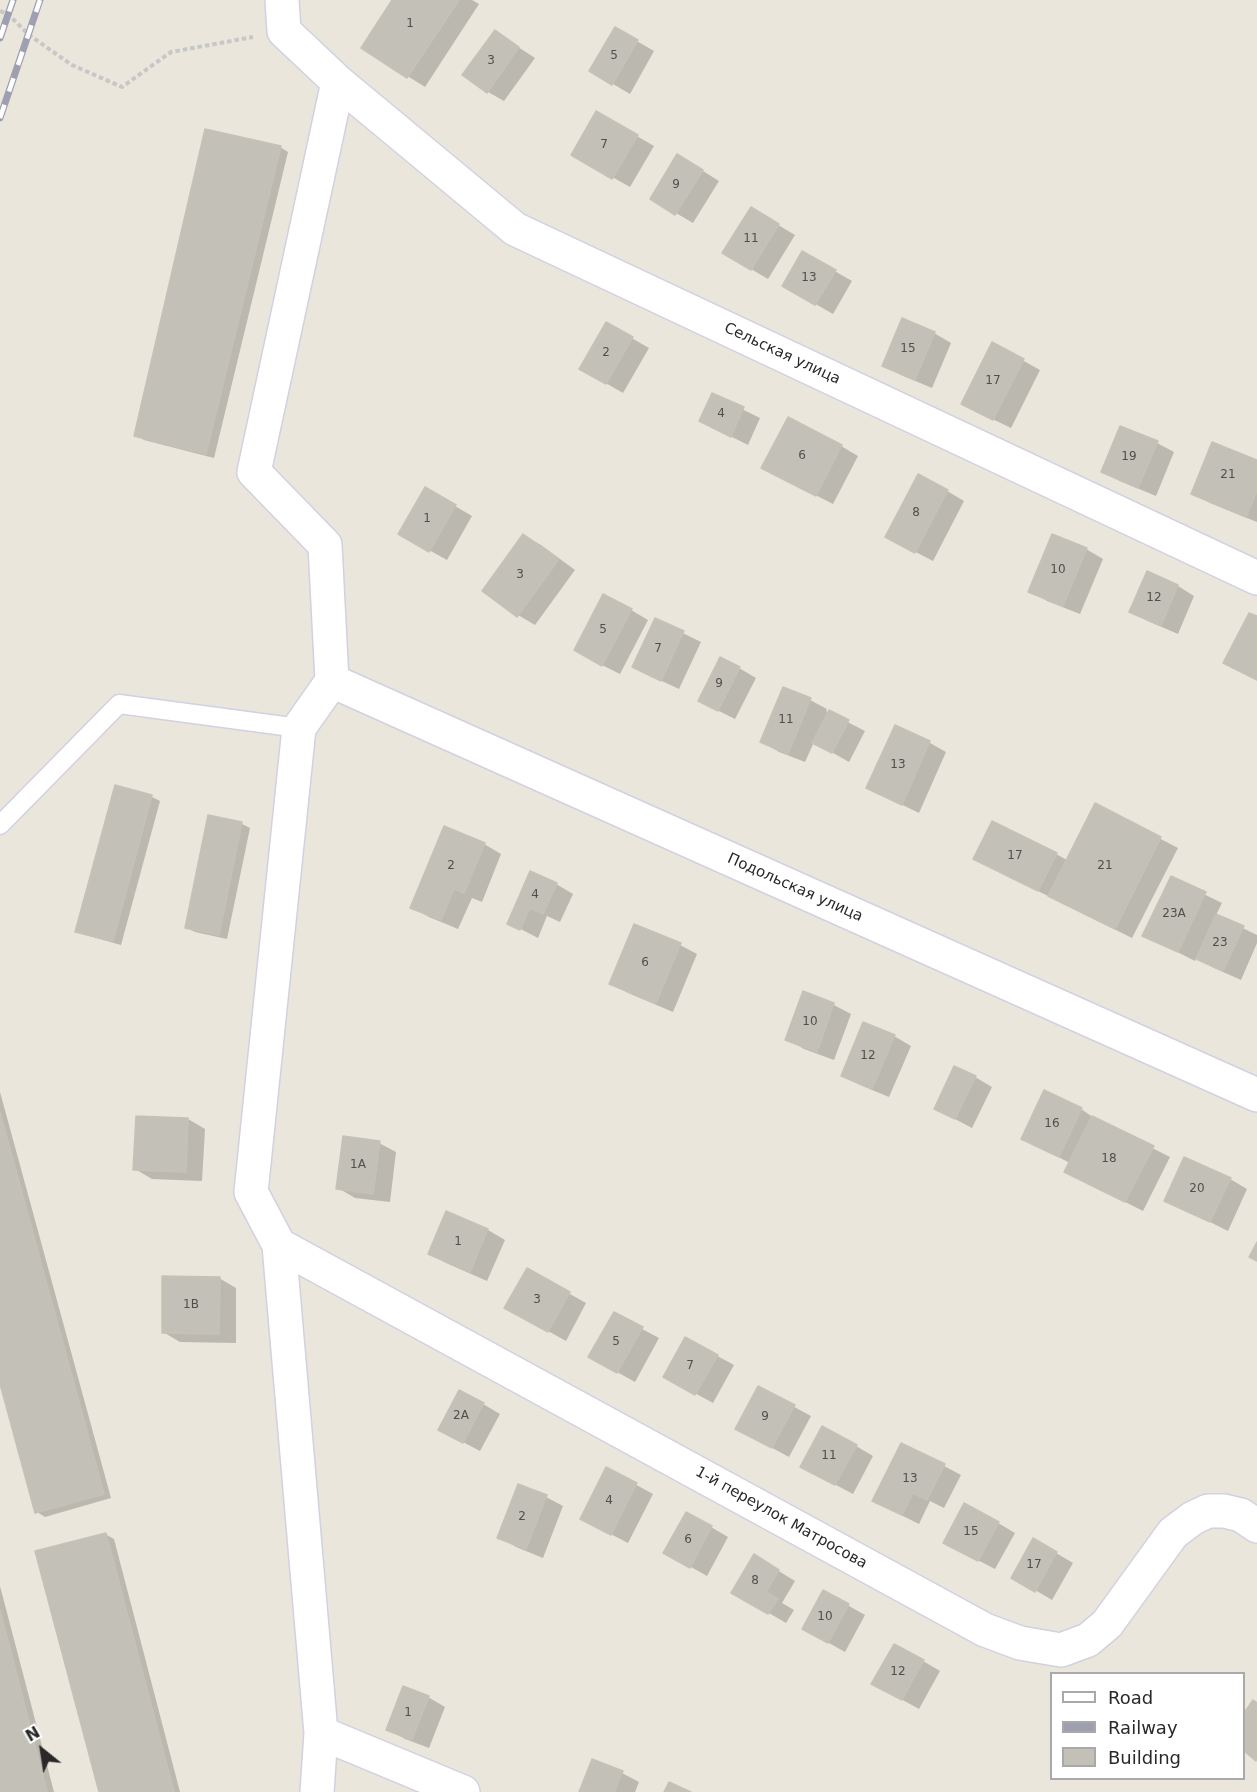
<!DOCTYPE html>
<meta charset="utf-8">
<style>
body{margin:0}
#map{position:relative;width:1257px;height:1792px;overflow:hidden;background:#eae6dc;font-family:"DejaVu Sans",sans-serif}
canvas{display:block}
.legend{position:absolute;left:1050px;top:1672px;width:195px;height:108px;box-sizing:border-box;background:#fff;border:2px solid #a9a9a9;margin:0;padding:8px 10px;list-style:none;font-size:18px;color:#292929}
.legend li{display:flex;align-items:center;gap:12px;height:30px}
.legend b{width:30px;border:2px solid #a9a9a9}
.north{position:absolute;left:12px;top:1720px;width:60px;height:60px;-webkit-text-stroke:4px #fff;paint-order:stroke;rotate:330deg;font-size:16px;font-weight:700;line-height:24px;text-align:center;color:#292929}
.north::after{content:'';display:block;margin:auto;width:21px;height:27px;background:#292929;clip-path:polygon(50% 0,100% 100%,50% 72%,0 100%)}
</style>
<div id="map">
<canvas width="1257" height="1792"></canvas>
<ul class="legend">
<li><b style="height:8px;background:#fff"></b>Road</li>
<li><b style="height:8px;background:#9f9fb2"></b>Railway</li>
<li><b style="height:16px;background:#c3c0b7"></b>Building</li>
</ul>
<div class="north">N</div>
</div>
<script>
const context = document.querySelector('canvas').getContext('2d');
context.lineJoin = 'round';
function fillPath(path, color) {
  context.fillStyle = color;
  context.fill(path, 'evenodd');
}
function shape(rows) {
  const path = new Path2D();
  for (const r of rows) {
    path.moveTo(r[0], r[1]);
    for (let i = 2; i < r.length; i += 2) path.lineTo(r[i], r[i + 1]);
  }
  return path;
}
function trace(path, color, width, dash) {
  context.strokeStyle = color;
  context.lineWidth = width;
  context.lineCap = dash ? 'butt' : 'round';
  context.setLineDash(dash || []);
  context.stroke(path);
}
function label(font, color, halo, rows, align = 'center') {
  context.font = font + ' "DejaVu Sans",sans-serif';
  context.lineWidth = 5;
  context.setLineDash([]);
  context.textBaseline = 'middle';
  context.strokeStyle = halo;
  context.fillStyle = color;
  for (const [text, x, y, turn = 0] of rows) {
    context.save();
    context.translate(x, y);
    context.rotate((+turn || 0) * Math.PI / 180);
    context.textAlign = isNaN(turn) ? turn : align;
    if (halo) context.strokeText(text, 0, 0);
    context.fillText(text, 0, 0);
    context.restore();
  }
}
fillPath(shape([
 [394,0,472,0,479,4,425,87,363,48],
 [616,29,654,51,630,94,591,71],
 [495,32,535,58,504,101,488,92],
 [597,113,654,146,630,187,573,155],
 [280,147,288,152,214,458,144,440,136,435],
 [695,166,719,181,693,223,652,199],
 [768,219,795,235,768,279,751,269],
 [803,253,852,281,833,314,784,286],
 [607,324,649,348,623,393,581,369],
 [934,333,951,343,932,388,901,375,884,366],
 [993,344,1040,370,1011,428,980,413],
 [713,395,760,418,748,445,700,421],
 [1157,443,1174,452,1156,496,1120,481,1103,472],
 [841,446,858,456,833,504,780,477],
 [1257,462,1257,522,1210,503,1193,493],
 [426,489,472,516,447,560,400,534],
 [947,491,964,501,933,561,904,546],
 [524,536,541,545,575,570,535,625,518,615],
 [1086,549,1103,559,1080,614,1047,601,1030,591],
 [1148,573,1178,586,1194,596,1178,634,1148,621,1131,612],
 [631,610,648,620,620,674,592,660],
 [656,620,701,642,679,689,651,676],
 [739,668,756,678,735,719,717,710],
 [784,689,810,700,827,709,826,711,865,731,849,762,814,742,805,762,779,752,762,742],
 [896,727,930,743,946,752,919,813,868,788],
 [116,787,152,797,160,801,121,945,85,935,77,931],
 [1095,805,1178,848,1132,938,992,868,1056,854,1067,860],
 [209,817,242,824,250,828,227,939,195,932,187,928],
 [484,844,501,854,482,902,472,898,458,929,429,917,412,907],
 [1171,878,1222,903,1216,915,1257,935,1257,943,1241,980,1214,968,1196,958,1195,961,1144,935],
 [556,884,573,894,560,922,547,916,538,938,509,923],
 [680,945,697,954,673,1012,628,993,611,983],
 [804,993,834,1005,851,1014,834,1060,804,1049,787,1039],
 [894,1036,911,1046,889,1097,860,1085,843,1076],
 [975,1077,992,1087,972,1128,936,1109],
 [0,1092,111,1498,45,1517,37,1512,0,1378],
 [1081,1109,1097,1120,1170,1157,1143,1211,1066,1172,1070,1163,1023,1139],
 [188,1119,205,1129,202,1181,152,1179,135,1169],
 [379,1143,396,1152,390,1202,355,1198,338,1188],
 [1230,1179,1247,1189,1228,1231,1166,1200],
 [447,1213,488,1230,505,1240,487,1281,446,1263,429,1254],
 [527,1270,586,1303,566,1341,521,1316],
 [219,1278,236,1288,236,1343,180,1342,163,1332],
 [614,1314,659,1338,635,1382,590,1357],
 [686,1339,734,1365,713,1403,665,1377],
 [759,1388,811,1416,789,1457,754,1438],
 [483,1404,500,1414,480,1451,457,1439],
 [856,1446,873,1456,853,1494,819,1476],
 [944,1466,961,1475,944,1508,930,1501,919,1524,891,1510],
 [607,1469,653,1494,628,1543,599,1528],
 [546,1497,563,1506,543,1558,516,1547,499,1537],
 [998,1523,1015,1533,995,1569,962,1552],
 [711,1527,728,1537,707,1576,682,1562],
 [105,1534,114,1539,180,1792,100,1792],
 [1034,1540,1073,1563,1052,1600,1013,1577],
 [754,1556,795,1581,782,1603,794,1610,786,1623,733,1592],
 [0,1586,54,1792,0,1792],
 [824,1592,865,1615,845,1652,820,1638],
 [923,1661,940,1671,919,1709,890,1693],
 [428,1697,445,1707,429,1748,405,1739,388,1729],
 [1253,1702,1257,1704,1257,1760,1244,1750,1244,1716],
 [622,1773,639,1782,635,1792,580,1792]
]), '#0003');
const building = shape([
 [392,0,459,0,407,78,361,48,392,0],
 [615,27,638,40,612,85,589,71,615,27],
 [495,30,519,47,487,93,462,75,495,30],
 [596,111,638,135,612,179,571,155,596,111],
 [205,129,281,146,206,454,134,436,205,129],
 [677,154,703,170,675,215,650,199,677,154],
 [751,207,779,224,751,270,722,253,751,207],
 [802,251,836,270,815,305,782,286,802,251],
 [902,318,935,332,915,380,882,366,902,318],
 [606,322,633,337,606,384,579,369,606,322],
 [992,342,1024,359,993,420,961,404,992,342],
 [712,393,744,407,731,437,699,421,712,393],
 [788,417,842,445,816,496,761,468,788,417],
 [1120,426,1158,441,1138,488,1101,472,1120,426],
 [1212,442,1257,460,1257,491,1246,517,1191,494,1212,442],
 [918,474,948,490,915,553,885,537,918,474],
 [425,487,456,505,429,552,398,534,425,487],
 [523,534,559,559,517,617,482,591,523,534],
 [1052,534,1087,548,1063,606,1028,592,1052,534],
 [1147,571,1178,585,1161,626,1129,612,1147,571],
 [603,594,632,609,602,666,574,650,603,594],
 [1249,613,1257,616,1257,680,1223,663,1249,613],
 [655,618,684,631,661,681,632,667,655,618],
 [720,657,740,667,718,711,698,701,720,657],
 [783,687,811,698,788,754,760,742,783,687],
 [829,710,849,720,832,753,812,743,829,710],
 [895,725,930,741,902,805,866,788,895,725],
 [115,785,152,795,113,941,75,932,115,785],
 [1095,803,1161,837,1115,929,1048,896,1095,803],
 [208,815,242,822,219,935,185,928,208,815],
 [992,821,1057,853,1038,891,973,859,992,821],
 [444,826,485,843,464,893,454,889,441,920,410,908,444,826],
 [530,871,557,883,543,914,530,908,520,930,507,924,530,871],
 [1171,876,1206,892,1178,952,1142,936,1171,876],
 [1216,914,1244,926,1223,971,1196,959,1216,914],
 [634,924,681,943,656,1003,609,984,634,924],
 [803,991,834,1003,817,1052,785,1040,803,991],
 [863,1022,895,1035,872,1089,841,1076,863,1022],
 [954,1066,976,1076,955,1119,934,1109,954,1066],
 [1044,1090,1082,1108,1059,1157,1021,1139,1044,1090],
 [0,1112,104,1494,35,1513,0,1384,0,1112],
 [136,1116,188,1118,186,1172,133,1170,136,1116],
 [1092,1116,1154,1146,1125,1202,1064,1172,1092,1116],
 [343,1136,380,1141,373,1194,336,1189,343,1136],
 [1184,1157,1231,1178,1210,1222,1164,1201,1184,1157],
 [446,1211,488,1229,470,1272,428,1254,446,1211],
 [1257,1242,1257,1261,1249,1257,1257,1242],
 [527,1268,570,1292,548,1332,504,1308,527,1268],
 [162,1276,220,1277,219,1334,162,1333,162,1276],
 [614,1312,643,1327,617,1373,588,1357,614,1312],
 [685,1337,718,1355,695,1395,663,1377,685,1337],
 [758,1386,795,1405,772,1448,735,1429,758,1386],
 [459,1390,484,1403,463,1443,438,1430,459,1390],
 [822,1426,857,1445,835,1485,800,1467,822,1426],
 [901,1443,945,1464,927,1500,913,1493,902,1515,872,1501,901,1443],
 [606,1467,637,1483,611,1535,580,1519,606,1467],
 [518,1484,547,1495,526,1549,497,1538,518,1484],
 [964,1503,999,1522,978,1561,943,1543,964,1503],
 [686,1512,712,1526,690,1568,663,1553,686,1512],
 [106,1533,174,1792,99,1792,35,1551,106,1533],
 [1033,1538,1057,1552,1035,1592,1011,1578,1033,1538],
 [754,1554,779,1570,766,1592,778,1599,768,1614,731,1593,754,1554],
 [823,1590,849,1604,828,1643,802,1629,823,1590],
 [0,1610,47,1792,0,1792,0,1610],
 [894,1644,924,1660,902,1700,871,1684,894,1644],
 [403,1686,429,1696,412,1740,386,1730,403,1686],
 [1253,1700,1257,1703,1256,1761,1244,1751,1244,1713,1253,1700],
 [592,1759,623,1771,614,1792,579,1792,592,1759],
 [669,1782,691,1792,664,1792,669,1782]
]);
fillPath(building, '#c3c0b7');
trace(building, '#c5c2b5', 1.5);
const service = shape([
 [0,825,119,704,299,728]
]);
const minor = shape([
 [282,0,284,31,338,82,254,472,325,545,332,681,299,728,251,1192,279,1245,321,1733,317,1792],
 [338,82,515,229,1257,578],
 [332,681,1257,1095],
 [279,1245,985,1630,1020,1643,1061,1650,1088,1640,1107,1624,1173,1533,1193,1518,1208,1511,1224,1511,1241,1515,1257,1526],
 [321,1733,463,1792]
]);
trace(service, '#d1d1e1', 21);
trace(minor, '#d1d1e1', 36);
trace(shape([
 [0,11,8,14,29,35,72,65,122,87,171,52,253,37]
]), '#c7c7c7', 4, [4.5, 3]);
trace(service, '#fff', 18);
trace(minor, '#fff', 33);
const rail = shape([
 [0,38,13,0],
 [0,118,40,0]
]);
trace(rail, '#9f9fb2', 7);
trace(rail, '#fff', 4.5, [14]);
label('12px', '#504f4c', null, [
 ["1",410,24],
 ["5",614,56],
 ["3",491,61],
 ["7",604,145],
 ["9",676,185],
 ["11",751,239],
 ["13",809,278],
 ["15",908,349],
 ["2",606,353],
 ["17",993,381],
 ["4",721,414],
 ["6",802,456],
 ["19",1129,457],
 ["21",1228,475],
 ["8",916,513],
 ["1",427,519],
 ["10",1058,570],
 ["3",520,575],
 ["12",1154,598],
 ["5",603,630],
 ["7",658,649],
 ["9",719,684],
 ["11",786,720],
 ["13",898,765],
 ["17",1015,856],
 ["2",451,866],
 ["21",1105,866],
 ["4",535,895],
 ["23А",1174,914],
 ["23",1220,943],
 ["6",645,963],
 ["10",810,1022],
 ["12",868,1056],
 ["16",1052,1124],
 ["18",1109,1159],
 ["1А",358,1165],
 ["20",1197,1189],
 ["1",458,1242],
 ["3",537,1300],
 ["1В",191,1305],
 ["5",616,1342],
 ["7",690,1366],
 ["2А",461,1416],
 ["9",765,1417],
 ["11",829,1456],
 ["13",910,1479],
 ["4",609,1501],
 ["2",522,1517],
 ["15",971,1532],
 ["6",688,1540],
 ["17",1034,1565],
 ["8",755,1581],
 ["10",825,1617],
 ["12",898,1672],
 ["1",408,1713]
]);
label('15px', '#292929', '#fff', [
 ["Сельская улица",782,354,25],
 ["Подольская улица",795,888,24],
 ["1-й переулок Матросова",781,1518,29]
]);
</script>
